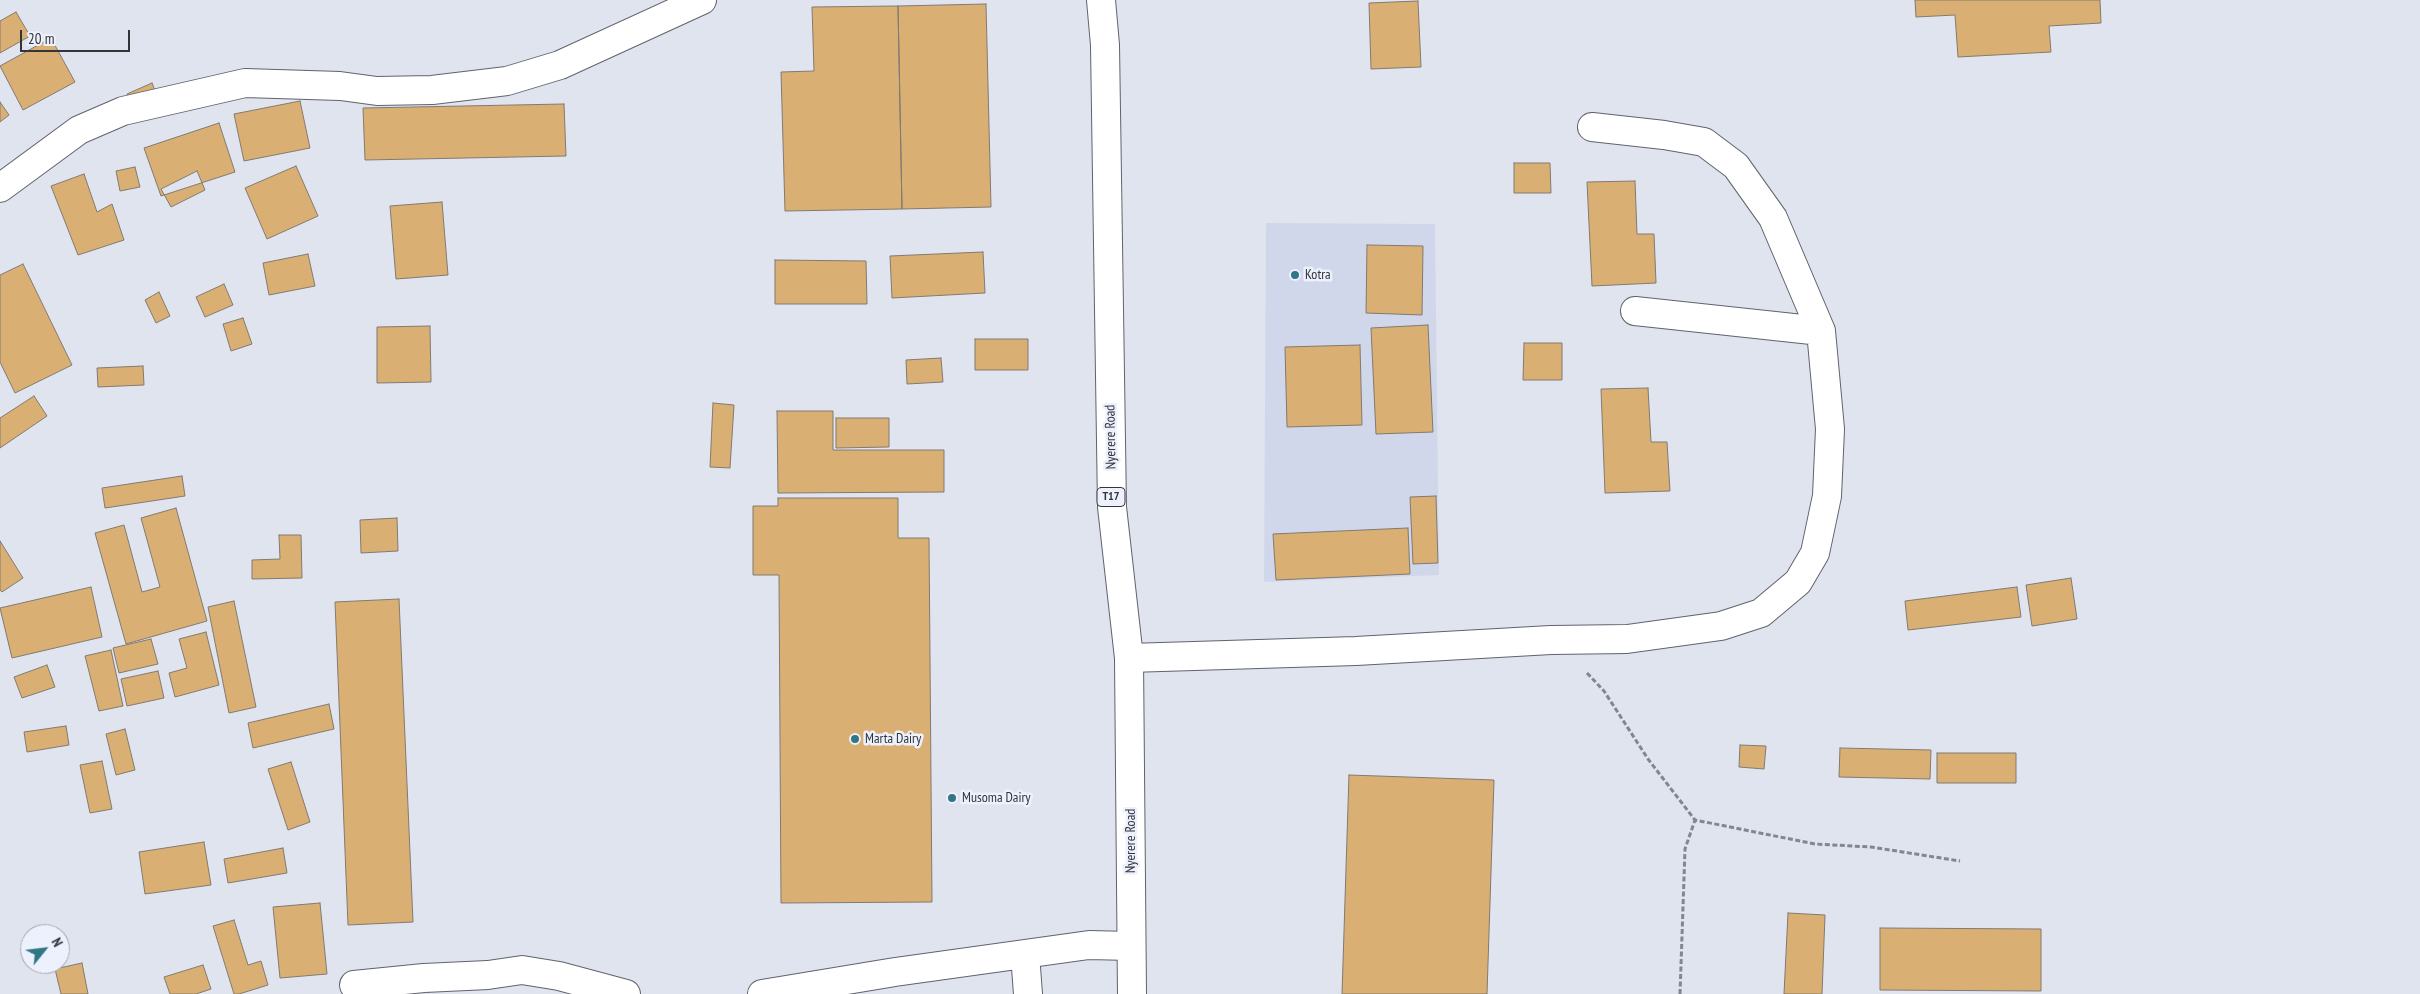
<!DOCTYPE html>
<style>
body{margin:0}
#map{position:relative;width:2420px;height:994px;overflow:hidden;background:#e0e4ef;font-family:"PT Sans Narrow",sans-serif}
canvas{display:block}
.north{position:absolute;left:20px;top:924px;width:50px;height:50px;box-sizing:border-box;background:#edf1fd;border:1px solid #a3a6af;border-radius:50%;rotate:61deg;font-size:14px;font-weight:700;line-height:20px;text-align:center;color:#333539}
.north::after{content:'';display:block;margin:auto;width:18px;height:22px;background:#317685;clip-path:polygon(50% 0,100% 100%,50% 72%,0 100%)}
.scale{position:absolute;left:20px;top:30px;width:110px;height:22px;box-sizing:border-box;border:2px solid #333539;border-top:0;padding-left:6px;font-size:15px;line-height:18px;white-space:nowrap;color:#333539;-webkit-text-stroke:4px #edf1fd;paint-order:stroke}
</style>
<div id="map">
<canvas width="2420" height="994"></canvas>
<div class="north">N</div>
<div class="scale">20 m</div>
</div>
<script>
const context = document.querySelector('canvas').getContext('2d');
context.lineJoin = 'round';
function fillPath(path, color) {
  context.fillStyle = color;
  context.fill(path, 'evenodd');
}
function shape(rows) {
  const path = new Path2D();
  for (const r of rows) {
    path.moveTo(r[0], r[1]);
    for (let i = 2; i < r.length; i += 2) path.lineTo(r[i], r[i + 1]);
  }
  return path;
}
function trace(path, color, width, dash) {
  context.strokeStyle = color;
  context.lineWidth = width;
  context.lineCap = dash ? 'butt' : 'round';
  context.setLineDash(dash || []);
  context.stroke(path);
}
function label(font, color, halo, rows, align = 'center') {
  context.font = font + ' "PT Sans Narrow",sans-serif';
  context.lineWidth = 5;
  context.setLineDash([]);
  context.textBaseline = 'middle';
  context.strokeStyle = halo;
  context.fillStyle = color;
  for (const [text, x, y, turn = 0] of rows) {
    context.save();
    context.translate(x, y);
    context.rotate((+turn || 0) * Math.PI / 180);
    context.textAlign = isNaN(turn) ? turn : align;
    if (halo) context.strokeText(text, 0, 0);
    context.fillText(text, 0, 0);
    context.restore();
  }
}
fillPath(shape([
 [1266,223,1435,224,1439,575,1264,582]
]), '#d1d7ea');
const building = shape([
 [1915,0,2100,0,2101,23,2049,26,2051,52,1958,57,1955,15,1916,17,1915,0],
 [1418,1,1421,67,1371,69,1369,3,1418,1],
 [986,4,991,207,902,209,898,6,986,4],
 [898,6,902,209,785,211,781,72,814,71,812,7,898,6],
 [16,12,30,36,0,53,0,21,16,12],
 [51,38,75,82,23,110,0,66,51,38],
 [152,83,160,103,135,114,127,94,152,83],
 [300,101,310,148,244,161,234,114,300,101],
 [0,102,9,115,0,122,0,102],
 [564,104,566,156,365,160,363,108,564,104],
 [219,123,235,172,161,196,144,148,219,123],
 [1514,163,1550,163,1551,193,1514,193,1514,163],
 [296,166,318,216,267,239,245,188,296,166],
 [135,167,140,187,120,191,116,171,135,167],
 [197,171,205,190,171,207,161,189,197,171],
 [84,174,97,212,112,204,124,240,78,255,51,186,84,174],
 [1635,181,1637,234,1654,234,1656,283,1592,286,1587,182,1635,181],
 [442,202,448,275,396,279,390,206,442,202],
 [1367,245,1423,246,1422,315,1366,313,1367,245],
 [983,252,985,293,892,298,890,256,983,252],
 [308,254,315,286,269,295,263,263,308,254],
 [775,260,866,261,867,304,775,304,775,260],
 [23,264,72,365,15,393,0,362,0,275,23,264],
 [224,284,233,305,205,317,196,297,224,284],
 [159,292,170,316,156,323,145,300,159,292],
 [243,318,252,344,231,351,223,324,243,318],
 [1428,325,1433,432,1376,434,1371,328,1428,325],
 [430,326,431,382,377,383,377,327,430,326],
 [975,339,1028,339,1028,370,975,370,975,339],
 [1524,343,1562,343,1562,380,1523,380,1524,343],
 [1360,345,1362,425,1287,427,1285,347,1360,345],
 [941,358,943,382,907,384,906,360,941,358],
 [143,366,144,385,98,387,97,368,143,366],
 [1648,388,1651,442,1667,442,1670,491,1605,493,1601,389,1648,388],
 [34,396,47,416,0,448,0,418,34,396],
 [713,403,734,405,730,468,710,467,713,403],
 [777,411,833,411,833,450,944,450,944,492,778,493,777,411],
 [836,418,889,418,889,447,836,448,836,418],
 [182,476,185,496,105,508,102,488,182,476],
 [1436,496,1438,563,1413,564,1410,497,1436,496],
 [778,498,898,498,898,538,929,538,932,902,781,903,779,575,753,575,753,506,778,506,778,498],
 [176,508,207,621,126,644,95,533,124,525,142,592,160,587,141,518,176,508],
 [397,518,398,551,361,553,360,520,397,518],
 [1408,528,1410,574,1276,580,1273,534,1408,528],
 [279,535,301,535,302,578,252,579,252,560,280,559,279,535],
 [0,541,23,578,2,592,0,590,0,541],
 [2071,578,2077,619,2032,626,2026,585,2071,578],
 [91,587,102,637,12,658,0,608,91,587],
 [2017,587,2021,617,1908,630,1905,601,2017,587],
 [399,599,413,922,348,925,335,602,399,599],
 [234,601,256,707,229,713,208,607,234,601],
 [206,632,219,685,175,697,169,673,187,668,179,639,206,632],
 [151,639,158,664,119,673,113,648,151,639],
 [111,650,123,706,99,711,85,656,111,650],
 [47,665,55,687,22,698,14,677,47,665],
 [158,671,164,698,127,706,121,679,158,671],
 [329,704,334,729,253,748,248,723,329,704],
 [66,726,69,745,27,752,24,732,66,726],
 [125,729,135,770,116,775,106,734,125,729],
 [1740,745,1766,746,1764,769,1739,767,1740,745],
 [1840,748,1931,750,1930,779,1839,777,1840,748],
 [1937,753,2016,753,2016,783,1937,783,1937,753],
 [102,761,112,809,90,813,80,765,102,761],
 [291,762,310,822,288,830,268,769,291,762],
 [1349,775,1494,780,1487,994,1342,994,1349,775],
 [204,842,211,885,145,894,139,852,204,842],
 [283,848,287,873,228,883,224,859,283,848],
 [320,903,327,974,280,978,273,907,320,903],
 [1788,913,1825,915,1822,994,1784,994,1788,913],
 [234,920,248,965,261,961,268,985,239,994,234,994,213,926,234,920],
 [1880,928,2041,929,2041,991,1880,990,1880,928],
 [82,963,88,994,61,994,55,969,82,963],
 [203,965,211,989,196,994,170,994,164,977,203,965]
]);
fillPath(building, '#daaf73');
trace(building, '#817a71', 1);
const minor = shape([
 [0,188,79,130,123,111,245,83,340,86,377,91,432,90,507,81,560,65,702,0],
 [1635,311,1821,331],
 [1129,658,1356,651,1551,640,1627,639,1721,626,1761,613,1798,582,1815,553,1827,496,1830,429,1821,331,1773,218,1736,166,1704,142,1664,135,1592,127],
 [1025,954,1028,994],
 [354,985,424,978,488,975,522,970,559,976,626,994],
 [762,994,895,972,1089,945,1131,946]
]);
const primary = shape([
 [1101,0,1105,45,1112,507,1129,658,1132,994]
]);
trace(minor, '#60636d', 30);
trace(primary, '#60636d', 30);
trace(shape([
 [1587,673,1604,691,1648,759,1695,820,1815,844,1871,847,1960,861],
 [1680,994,1685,849,1695,820]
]), '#83868e', 3, [5, 2.5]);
trace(minor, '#fff', 28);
trace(primary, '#fff', 28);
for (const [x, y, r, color] of [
 [1295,275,5,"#317685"],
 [855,739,5,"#317685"],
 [952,798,5,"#317685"]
]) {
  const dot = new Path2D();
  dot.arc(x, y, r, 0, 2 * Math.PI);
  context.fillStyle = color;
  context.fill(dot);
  trace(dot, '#edf1fd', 2);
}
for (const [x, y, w] of [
 [1111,497,28]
]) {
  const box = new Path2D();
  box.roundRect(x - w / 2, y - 9.5, w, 19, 4);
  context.fillStyle = '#edf1fd';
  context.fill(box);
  trace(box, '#333539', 1);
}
label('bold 12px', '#333539', null, [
 ["T17",1111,497]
]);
label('14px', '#333539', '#edf1fd', [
 ["Kotra",1305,275],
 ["Marta Dairy",865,739],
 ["Musoma Dairy",962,798]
], 'left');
label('14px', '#333539', '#edf1fd', [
 ["Nyerere Road",1111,437,-91],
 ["Nyerere Road",1131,841,-90]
]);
</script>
